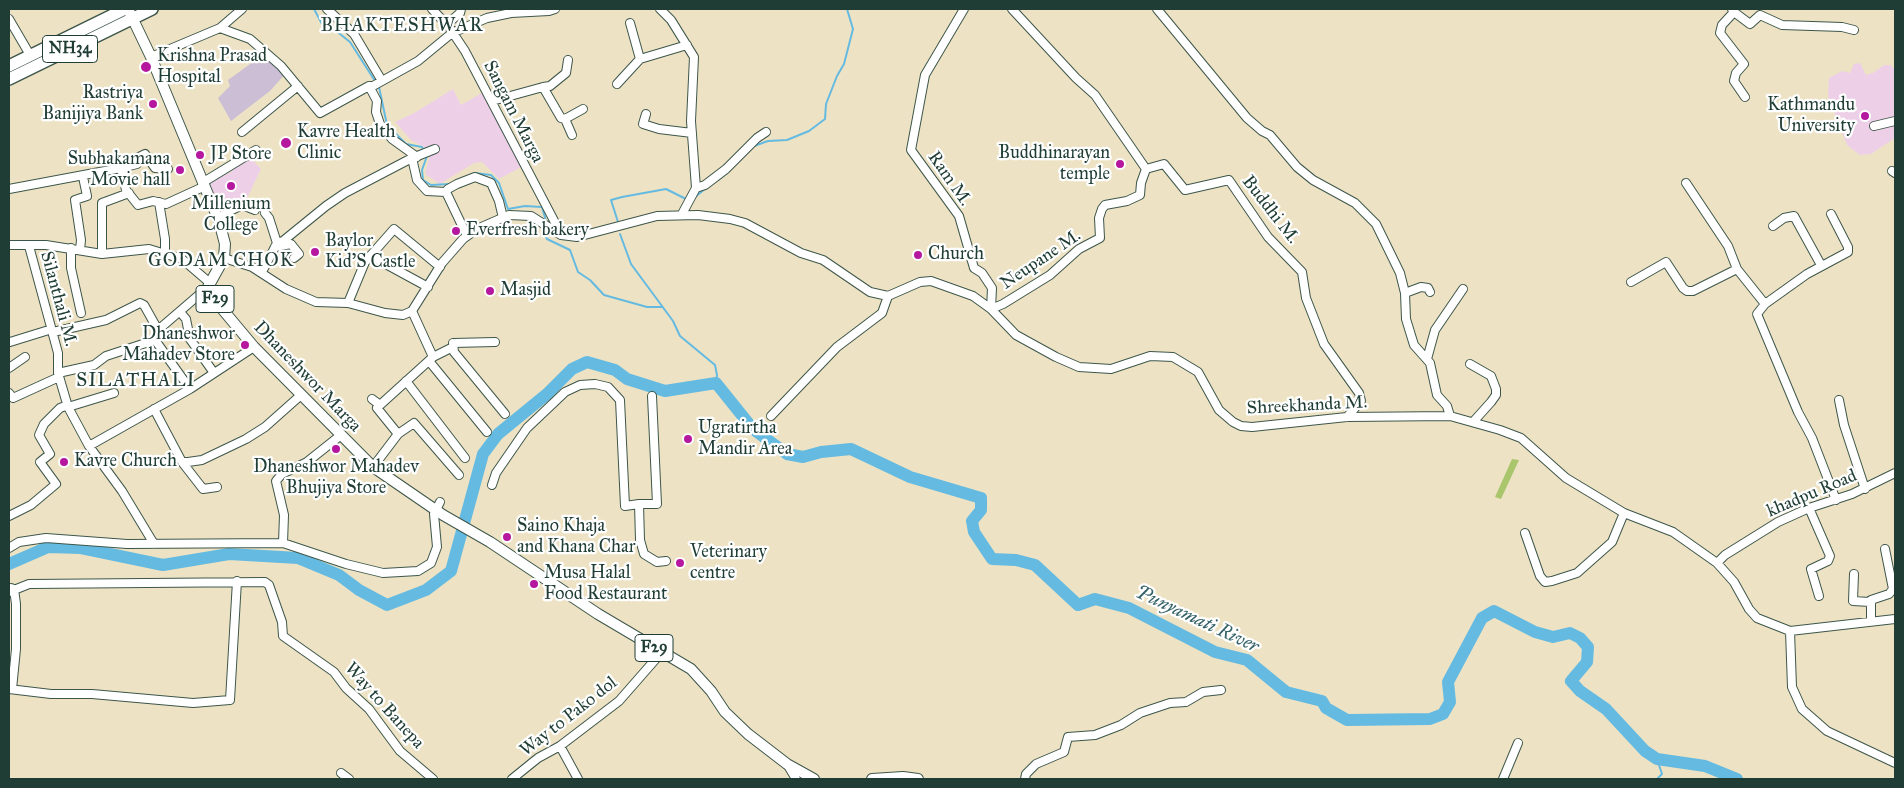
<!DOCTYPE html>
<style>
body{margin:0}
#map{position:relative;width:1904px;height:788px;overflow:hidden;background:#ede3c4;font-family:"IM FELL Great Primer",serif}
canvas{display:block}
.frame{position:absolute;inset:0;border:10px solid #1f3d34;pointer-events:none}
</style>
<div id="map">
<canvas width="1904" height="788"></canvas>
<div class="frame"></div>
</div>
<script>
const context = document.querySelector('canvas').getContext('2d');
context.lineJoin = 'round';
function fillPath(path, color) {
  context.fillStyle = color;
  context.fill(path, 'evenodd');
}
function shape(rows) {
  const path = new Path2D();
  for (const r of rows) {
    path.moveTo(r[0], r[1]);
    for (let i = 2; i < r.length; i += 2) path.lineTo(r[i], r[i + 1]);
  }
  return path;
}
function trace(path, color, width, dash) {
  context.strokeStyle = color;
  context.lineWidth = width;
  context.lineCap = dash ? 'butt' : 'round';
  context.setLineDash(dash || []);
  context.stroke(path);
}
function label(font, color, halo, rows, align = 'center') {
  context.font = font + ' "IM FELL Great Primer",serif';
  context.lineWidth = 4.5;
  context.setLineDash([]);
  context.textBaseline = 'middle';
  context.strokeStyle = halo;
  context.fillStyle = color;
  for (const [text, x, y, turn = 0] of rows) {
    context.save();
    context.translate(x, y);
    context.rotate((+turn || 0) * Math.PI / 180);
    context.textAlign = isNaN(turn) ? turn : align;
    if (halo) context.strokeText(text, 0, 0);
    context.fillText(text, 0, 0);
    context.restore();
  }
}
fillPath(shape([
 [1860,63,1866,75,1873,73,1884,65,1890,65,1895,69,1895,138,1871,154,1860,155,1847,145,1828,97,1829,78,1842,71,1850,73,1854,64],
 [453,89,461,105,487,90,523,166,499,179,482,162,474,163,440,184,425,174,429,159,428,149,411,140,395,122,414,113],
 [248,155,261,169,248,196,241,203,224,214,209,183,231,172]
]), '#edd0e8');
fillPath(shape([
 [264,54,286,73,270,91,231,121,218,98,230,86,228,80]
]), '#ccbed4');
fillPath(shape([
 [1512,459,1519,460,1501,499,1495,497]
]), '#aac66c');
trace(shape([
 [314,9,322,24,335,30,350,42,375,81],
 [379,87,387,125,406,144,422,147,424,151],
 [754,146,768,141,787,140,809,131,825,119,826,104,837,76,844,64,853,29,847,9],
 [427,156,422,170,423,180,431,185,450,184],
 [733,167,751,149],
 [462,179,475,173,491,175,499,183,508,209,525,206,542,207,546,221],
 [718,180,726,174],
 [694,198,706,188],
 [618,222,611,200,622,197,666,189,688,200],
 [542,229,547,239,570,250,578,272,590,280,604,295,647,307,662,307],
 [620,234,631,264,673,321,680,336,715,365,717,375,716,383],
 [1657,759,1662,774,1657,779]
]), '#65bae1', 2);
trace(shape([
 [9,564,48,547,81,548,163,565,229,554,298,558,339,575,359,590,387,605,426,590,451,571,483,454,498,434,547,394,572,369,587,362,615,370,627,379,665,391,716,383,753,429,787,454,803,457,821,452,851,449,910,477,981,498,981,510,972,521,974,532,992,559,1016,560,1035,565,1078,605,1095,599,1129,608,1215,652,1247,660,1286,692,1322,701,1326,708,1347,720,1430,719,1443,714,1450,702,1448,682,1482,618,1494,611,1535,632,1553,637,1570,633,1580,638,1588,647,1587,662,1571,681,1580,691,1606,709,1645,751,1657,759,1705,766,1737,779]
]), '#65bae1', 12);
const minor = shape([
 [327,9,354,34,382,81],
 [432,9,449,27,465,51,561,234],
 [660,9,671,20,694,57,691,121,696,188],
 [964,9,925,75,911,150,959,216,974,268,982,273,992,288,991,309,1003,304,1050,275,1079,249,1100,238,1099,218,1102,209,1105,205,1127,201,1140,195,1141,183,1146,169],
 [1012,9,1076,78,1095,95,1146,169,1164,164,1185,190,1229,180,1268,237,1302,272,1306,298,1324,344,1359,393,1361,401,1347,417],
 [1157,9,1247,118,1262,131,1270,135,1297,167,1313,180,1355,203,1376,224,1400,273,1405,293,1406,319,1414,345,1430,363,1437,395,1447,406,1450,416],
 [1732,9,1734,12,1722,25,1720,33,1744,64,1736,73,1734,81,1745,97],
 [1734,12,1750,24,1760,15,1782,25,1842,27,1854,30],
 [9,19,30,55],
 [630,23,640,59],
 [446,25,460,13,461,9],
 [220,28,242,9],
 [151,57,220,28,250,39,281,66,320,113,369,86,377,101,376,112,380,124,392,139,417,157],
 [617,84,640,59,687,45],
 [369,86,373,86,418,61,452,33,487,18,511,13,549,11,555,9],
 [543,87,550,86,566,73,568,60],
 [492,101,543,87,561,118,565,119],
 [646,114,643,124,659,129,692,133],
 [1874,126,1895,121],
 [242,132,298,86],
 [572,135,565,119,583,109],
 [412,158,417,180,427,191,446,192],
 [121,168,126,190,138,205,153,201,166,204,203,187],
 [1892,171,1895,173],
 [202,183,256,150],
 [1686,183,1728,246,1737,269],
 [9,189,121,168,137,164,135,159,145,154,155,168,168,169],
 [446,192,448,189,457,184,475,177,491,183,499,201,503,218],
 [446,192,467,236],
 [159,202,165,239,165,253],
 [265,213,269,218,277,243],
 [682,214,696,188,705,185,726,169,757,138,766,132],
 [1831,214,1848,247,1848,252,1807,274,1765,304,1757,314,1798,412,1812,438,1836,500],
 [219,221,224,214,242,205,255,210],
 [1773,226,1784,218,1794,216,1821,265],
 [9,245,46,245,102,254,149,249,182,259,210,283],
 [29,246,58,353,58,373,68,407,89,446,122,491,154,544],
 [275,247,291,244,299,254,294,258],
 [71,248,71,268,81,313],
 [80,250,81,240,75,200,87,196,83,177],
 [102,254,102,203,129,193],
 [371,256,428,287],
 [224,258,252,267,286,289,316,302,348,303,385,313,403,315,412,311,442,263,463,239,477,229,509,215,531,216,561,235,577,237,657,216,698,215,730,219,745,223,801,253,823,260,870,292,888,296,920,282,931,281,973,296,991,309,1016,335,1056,357,1079,367,1111,369,1150,356,1173,357,1198,372,1219,410,1233,422,1241,426,1252,427,1347,417,1450,416,1500,430,1521,438,1566,478,1624,513,1673,532,1717,563,1734,582,1749,609,1757,618,1790,631,1792,687,1802,709,1827,731,1895,763],
 [262,272,277,243,283,241,326,206,345,193,410,159,435,149],
 [1631,282,1666,262,1683,288,1687,291,1693,291,1737,269,1765,304],
 [1405,293,1421,287,1428,288,1430,292],
 [348,303,365,262,394,229,440,267],
 [180,312,186,319,190,339,214,373],
 [53,332,106,320,140,303,144,305,158,330],
 [10,342,52,329],
 [495,342,453,343,454,352,505,414],
 [433,357,453,347],
 [1427,359,1435,330,1463,289],
 [429,361,487,432],
 [1470,364,1491,376,1496,389,1496,395,1491,402,1473,422],
 [9,368,25,357],
 [58,373,94,365,106,356,155,340],
 [406,381,465,458],
 [190,389,155,340,158,330,208,287],
 [9,393,13,398,59,377],
 [372,399,380,405,433,357,412,311],
 [1839,400,1844,425,1865,489],
 [68,407,114,393],
 [154,409,182,462,188,462,202,460,246,439,265,427,301,395],
 [771,416,837,347,882,313,888,296],
 [398,434,414,423,459,475],
 [89,446,190,389,254,347],
 [182,462,203,489,217,487],
 [373,467,398,434,377,408,380,405],
 [492,485,496,473,527,428,565,392,580,385,595,384,608,387,620,400,625,506,639,504,640,540,644,554,657,562,666,561],
 [639,504,657,504,652,396],
 [1809,508,1830,556,1828,561,1811,569,1819,596],
 [9,516,31,505,56,484,40,462,50,454,39,435,44,424,60,408,68,405],
 [1525,533,1540,576,1545,582,1552,581,1577,573,1612,542,1624,513],
 [283,543,284,515,276,481,282,474,307,462,341,435],
 [9,548,19,542,46,538,127,544,283,543,346,564,383,573,418,571,431,563,437,547,434,514,440,502],
 [1717,563,1725,555,1778,522,1809,508,1852,494,1895,473],
 [1854,574,1853,601,1870,602],
 [11,588,14,589,16,604,16,649,12,689],
 [9,592,29,584,265,582,269,585,282,622,283,636,334,672,346,688,369,709,400,751,433,779],
 [1871,621,1871,600,1889,594,1893,589,1885,549],
 [1790,631,1895,619],
 [9,689,51,694,92,694,193,703,230,700,237,581],
 [560,746,578,779],
 [787,764,796,779],
 [341,773,349,779],
 [512,779,538,758,560,746,619,701,661,653],
 [1025,779,1026,774,1036,764,1064,752,1068,737,1095,735,1121,725,1140,713,1170,703,1186,702,1203,692,1221,690],
 [1503,779,1518,743]
]);
const major = shape([
 [128,9,151,57,219,221,225,244,224,258,208,287,218,304,254,347,373,467,443,515,490,542,598,614,691,669,711,691,725,712,748,734,787,764,814,779],
 [872,779,903,777,918,779]
]);
const highway = shape([
 [9,66,125,9],
 [9,79,152,9]
]);
trace(minor, '#3e564a', 10);
trace(major, '#3e564a', 12);
trace(highway, '#3e564a', 14);
trace(minor, '#fff', 8);
trace(major, '#fff', 10);
trace(highway, '#fff', 11);
for (const [x, y, r, color] of [
 [146,67,6,"#b5179e"],
 [153,104,5,"#b5179e"],
 [1865,116,5,"#b5179e"],
 [286,143,6,"#b5179e"],
 [200,155,5,"#b5179e"],
 [1120,164,5,"#b5179e"],
 [180,170,5,"#b5179e"],
 [231,186,5,"#b5179e"],
 [456,231,5,"#b5179e"],
 [315,252,5,"#b5179e"],
 [918,255,5,"#b5179e"],
 [490,291,5,"#b5179e"],
 [245,345,5,"#b5179e"],
 [688,439,5,"#b5179e"],
 [336,449,5,"#b5179e"],
 [64,462,5,"#b5179e"],
 [507,537,5,"#b5179e"],
 [680,563,5,"#b5179e"],
 [534,584,5,"#b5179e"]
]) {
  const dot = new Path2D();
  dot.arc(x, y, r, 0, 2 * Math.PI);
  context.fillStyle = color;
  context.fill(dot);
  trace(dot, '#fff', 2);
}
for (const [x, y, w] of [
 [70,49,55],
 [215,299,38],
 [654,648,38]
]) {
  const box = new Path2D();
  box.roundRect(x - w / 2, y - 13.5, w, 27, 4);
  context.fillStyle = '#fff';
  context.fill(box);
  trace(box, '#1f3d34', 1);
}
label('bold 16px', '#1f3d34', null, [
 ["NH34",70,49],
 ["F29",215,299],
 ["F29",654,648]
]);
label('18px', '#1f3d34', '#fff', [
 ["Krishna Prasad",157,57],
 ["Hospital",157,78],
 ["Rastriya",143,94,"right"],
 ["Banijiya Bank",143,115,"right"],
 ["Kathmandu",1855,106,"right"],
 ["University",1855,127,"right"],
 ["Kavre Health",297,133],
 ["Clinic",297,154],
 ["Buddhinarayan",1110,154,"right"],
 ["temple",1110,175,"right"],
 ["JP Store",210,155],
 ["Subhakamana",170,160,"right"],
 ["Movie hall",170,181,"right"],
 ["Millenium",231,205,"center"],
 ["College",231,226,"center"],
 ["Everfresh bakery",466,231],
 ["Baylor",325,242],
 ["Kid'S Castle",325,263],
 ["Church",928,255],
 ["Masjid",500,291],
 ["Dhaneshwor",235,335,"right"],
 ["Mahadev Store",235,356,"right"],
 ["Ugratirtha",698,429],
 ["Mandir Area",698,450],
 ["Kavre Church",74,462],
 ["Dhaneshwor Mahadev",336,468,"center"],
 ["Bhujiya Store",336,489,"center"],
 ["Saino Khaja",517,527],
 ["and Khana Char",517,548],
 ["Veterinary",690,553],
 ["centre",690,574],
 ["Musa Halal",544,574],
 ["Food Restaurant",544,595]
], 'left');
label('18px', '#1f3d34', '#fff', [
 ["Sangam Marga",513,112,63],
 ["Ram M.",949,179,55],
 ["Buddhi M.",1270,210,52],
 ["Neupane M.",1041,260,-34],
 ["Silanthali M.",58,299,75],
 ["Dhaneshwor Marga",307,377,46],
 ["Shreekhanda M.",1307,406,-3],
 ["khadpu Road",1812,494,-23],
 ["Way to Banepa",384,706,48],
 ["Way to Pako dol",569,717,-38]
]);
context.letterSpacing = '1px';
label('19px', '#1f3d34', '#fff', [
 ["BHAKTESHWAR",402,26],
 ["GODAM CHOK",221,261],
 ["SILATHALI",136,381]
]);
context.letterSpacing = '0px';
label('italic 19px', '#346268', '#fff', [
 ["Punyamati River",1197,620,25]
]);
</script>
